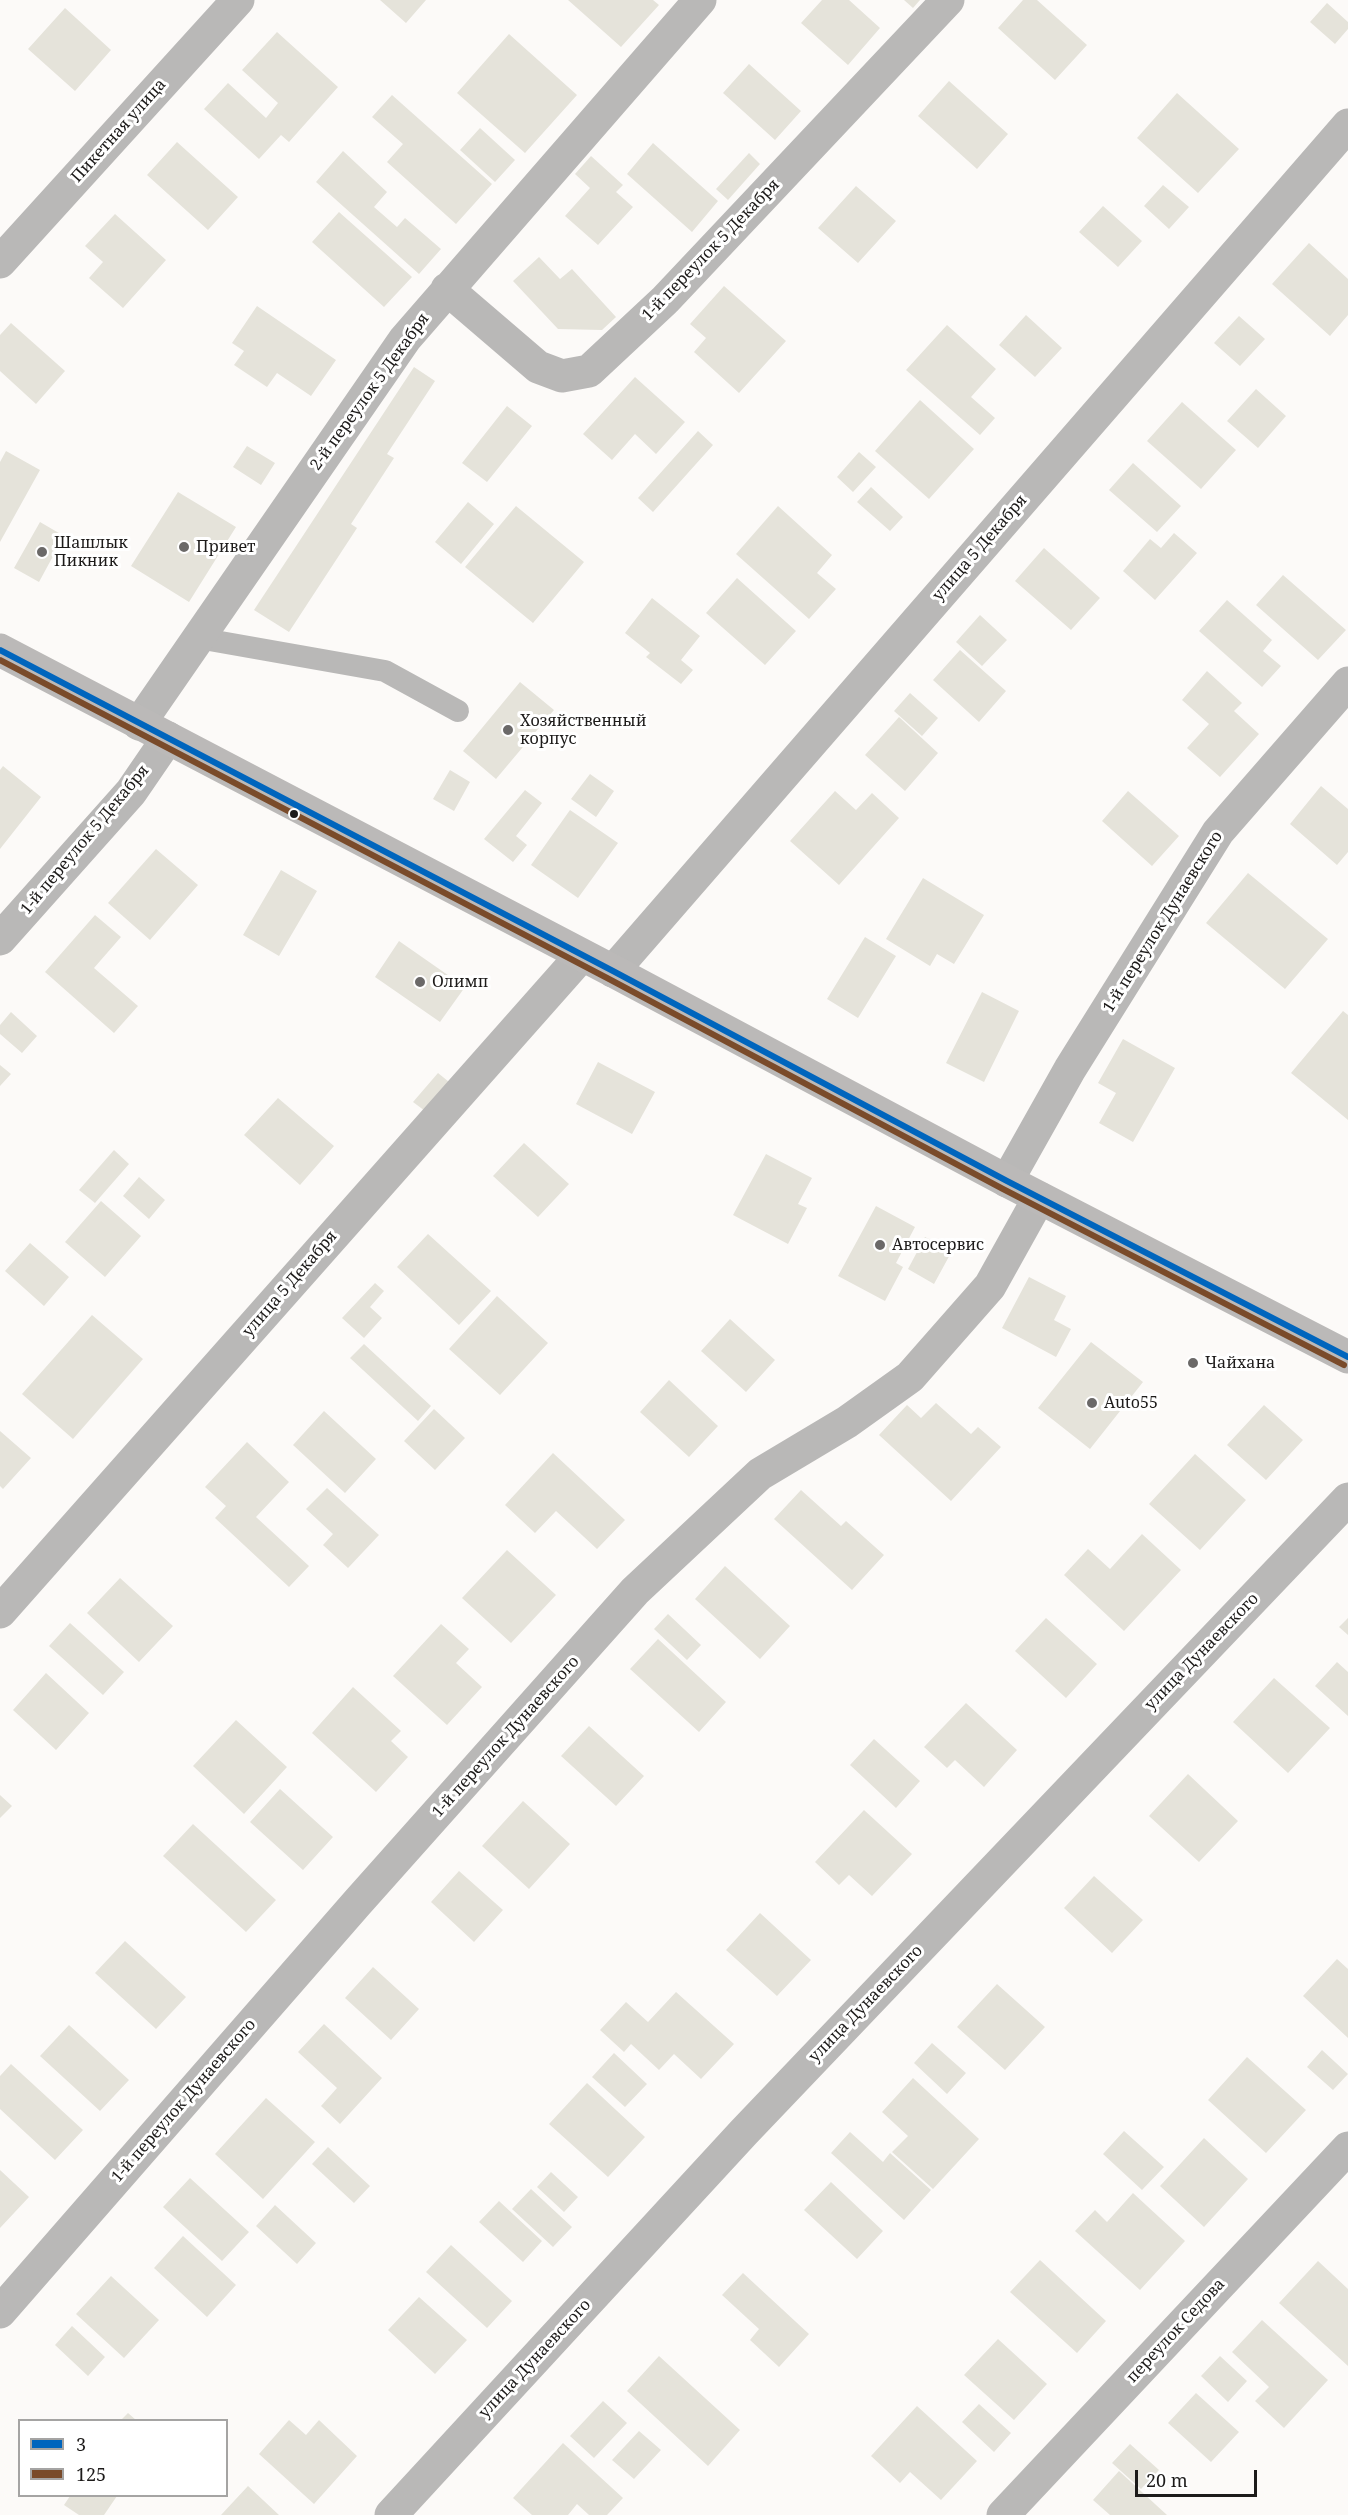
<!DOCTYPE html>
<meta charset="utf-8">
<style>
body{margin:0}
#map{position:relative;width:1348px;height:2515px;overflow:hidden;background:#fcfaf8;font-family:"Noto Serif",serif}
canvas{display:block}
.legend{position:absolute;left:18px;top:2419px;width:210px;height:78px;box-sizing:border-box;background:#fff;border:2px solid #a5a4a3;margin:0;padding:8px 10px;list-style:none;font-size:18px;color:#1d1b1a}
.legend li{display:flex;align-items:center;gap:12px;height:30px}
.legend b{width:30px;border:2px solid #a5a4a3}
.scale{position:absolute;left:1135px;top:2470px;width:122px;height:27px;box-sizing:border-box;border:3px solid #1d1b1a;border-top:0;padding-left:8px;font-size:18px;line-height:21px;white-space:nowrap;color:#1d1b1a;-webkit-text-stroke:4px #fff;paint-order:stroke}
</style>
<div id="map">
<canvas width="1348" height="2515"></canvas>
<ul class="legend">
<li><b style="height:8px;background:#0065bd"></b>3</li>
<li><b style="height:8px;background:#7a4b2a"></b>125</li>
</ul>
<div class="scale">20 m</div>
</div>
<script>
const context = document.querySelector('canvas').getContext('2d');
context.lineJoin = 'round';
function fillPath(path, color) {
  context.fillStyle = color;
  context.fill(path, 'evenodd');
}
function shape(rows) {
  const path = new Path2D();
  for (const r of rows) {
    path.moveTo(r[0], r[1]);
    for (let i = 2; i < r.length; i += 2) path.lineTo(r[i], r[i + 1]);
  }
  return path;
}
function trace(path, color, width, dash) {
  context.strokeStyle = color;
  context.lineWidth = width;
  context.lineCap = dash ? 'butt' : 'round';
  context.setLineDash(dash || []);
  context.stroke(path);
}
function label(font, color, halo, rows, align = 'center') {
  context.font = font + ' "Noto Serif",serif';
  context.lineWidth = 6;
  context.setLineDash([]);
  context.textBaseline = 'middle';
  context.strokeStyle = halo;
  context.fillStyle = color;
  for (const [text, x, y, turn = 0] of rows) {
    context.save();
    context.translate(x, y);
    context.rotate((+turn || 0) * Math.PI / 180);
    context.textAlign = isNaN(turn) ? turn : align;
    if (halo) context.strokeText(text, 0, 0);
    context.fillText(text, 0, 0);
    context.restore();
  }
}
fillPath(shape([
 [380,0,426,0,406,23],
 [568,0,653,0,659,5,621,47],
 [822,0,849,0,880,28,848,65,801,23],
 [904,0,920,0,913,8],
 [1023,0,1037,0,1087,45,1055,80,998,28],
 [1327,3,1348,22,1348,29,1335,44,1310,22],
 [65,8,111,50,75,91,28,49],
 [277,32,338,87,289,142,281,135,259,159,204,109,228,83,266,118,278,103,242,70],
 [509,34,577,95,525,153,457,93],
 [749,64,801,111,775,140,723,93],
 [949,81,1008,134,977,169,918,116],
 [1177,93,1239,149,1198,193,1137,138],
 [392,95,492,184,456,224,387,162,403,144,372,117],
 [480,128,515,160,495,182,460,150],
 [177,142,238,197,208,230,147,175],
 [653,143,718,201,692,232,627,174],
 [343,151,387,192,374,207,397,227,405,218,441,249,419,274,316,182],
 [749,153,760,164,728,200,716,189],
 [591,156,623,185,616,192,633,207,598,245,565,216,590,188,575,174],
 [1163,185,1189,207,1169,229,1144,206],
 [856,186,896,221,858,263,818,228],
 [1103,206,1142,241,1118,267,1079,232],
 [339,212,412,277,384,307,312,242],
 [115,214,166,260,123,308,89,278,103,262,85,246],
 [1309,243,1348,279,1348,315,1330,336,1272,284],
 [539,257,560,279,572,269,616,317,602,330,558,329,513,281],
 [724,286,786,341,739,393,694,352,706,338,690,324],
 [257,306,336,360,311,396,277,373,267,387,234,365,244,351,232,343],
 [1026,315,1062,348,1035,377,999,345],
 [1239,316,1265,339,1240,366,1214,343],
 [11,323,65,371,36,404,0,371,0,335],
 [947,325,996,369,971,397,995,418,980,435,906,370],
 [414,367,435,381,387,454,394,458,351,524,357,528,289,632,254,610],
 [635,377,685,422,656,454,635,434,612,460,583,434],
 [1256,389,1286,416,1258,448,1227,421],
 [920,400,974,449,929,499,875,451],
 [1182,402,1236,450,1201,489,1147,441],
 [507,406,532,426,487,482,462,463],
 [698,431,713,445,653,512,638,498],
 [247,446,275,463,261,485,233,467],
 [6,451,40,470,0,542,0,462],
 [859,452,876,467,853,492,837,477],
 [1133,463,1181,506,1157,532,1109,490],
 [871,487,903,517,890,531,857,502],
 [178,492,236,527,189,602,131,566],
 [468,502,494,524,461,564,435,542],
 [516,506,584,562,533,623,465,567],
 [778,506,832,555,817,573,836,589,809,619,736,554],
 [40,522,64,536,39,582,14,568],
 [1174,533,1197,553,1155,600,1123,571,1150,539,1161,548],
 [1044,548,1100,598,1071,630,1015,581],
 [1283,575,1346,630,1318,660,1256,605],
 [737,578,796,631,765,665,706,613],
 [652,598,700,636,681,660,693,670,681,684,646,657,650,653,625,633],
 [1227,600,1272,640,1263,651,1281,666,1262,687,1199,631],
 [980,615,1007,640,982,666,956,642],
 [960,650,1006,691,979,722,933,680],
 [1207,671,1242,703,1234,711,1259,734,1220,777,1187,748,1209,724,1182,700],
 [520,682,554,710,496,779,463,751],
 [910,693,938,718,922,736,894,711],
 [899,717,938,753,905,791,865,755],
 [3,766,41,797,0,849,0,770],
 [450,770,470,782,454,811,433,799],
 [590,774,614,791,596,817,571,799],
 [1321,786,1348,809,1348,852,1337,865,1290,824],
 [525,790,542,803,516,836,527,845,513,862,484,839],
 [835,791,856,810,872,793,899,818,839,885,790,841],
 [1128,791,1179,836,1152,866,1102,821],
 [570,810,618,843,578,898,531,865],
 [156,849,198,885,150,940,108,903],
 [281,870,317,891,279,956,243,935],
 [1248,873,1328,939,1285,989,1206,923],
 [923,878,984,915,954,964,937,954,930,966,886,939],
 [95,915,121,937,94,968,138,1006,114,1033,45,972],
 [865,937,896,956,858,1018,827,999],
 [399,941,465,987,440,1022,375,977],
 [982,992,1019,1011,984,1082,946,1063],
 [1343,1011,1348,1015,1348,1120,1291,1073],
 [11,1012,37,1036,22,1053,0,1034,0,1025],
 [1123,1039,1175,1068,1133,1142,1099,1123,1116,1093,1098,1083],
 [598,1062,655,1092,632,1134,576,1104],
 [0,1065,11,1074,0,1086],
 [438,1073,454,1086,429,1114,413,1102],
 [278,1098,334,1146,300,1185,244,1135],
 [524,1143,569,1184,538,1217,493,1176],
 [114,1150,129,1164,95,1203,79,1190],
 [766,1154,812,1178,798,1204,807,1208,788,1244,733,1215],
 [139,1177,165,1200,149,1219,123,1196],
 [101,1201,141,1236,105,1277,65,1242],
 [876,1206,915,1227,896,1263,903,1267,885,1301,838,1276],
 [428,1234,491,1291,459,1325,397,1267],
 [925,1237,952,1251,934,1284,908,1269],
 [30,1243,69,1277,44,1306,5,1271],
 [1029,1277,1066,1296,1054,1320,1071,1329,1056,1357,1002,1328],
 [375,1283,384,1291,370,1307,382,1318,364,1338,342,1318],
 [497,1296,548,1343,500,1395,449,1349],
 [92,1315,143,1359,73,1439,22,1394],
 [730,1319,775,1360,746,1392,701,1351],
 [1091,1342,1143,1382,1090,1449,1038,1408],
 [364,1344,431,1406,418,1421,350,1358],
 [669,1380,718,1426,689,1457,640,1412],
 [936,1403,971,1434,978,1427,1001,1447,951,1501,879,1435,907,1405,921,1418],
 [1264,1405,1303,1440,1266,1480,1227,1445],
 [434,1409,465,1438,435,1470,404,1441],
 [324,1411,376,1459,345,1493,293,1445],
 [0,1431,31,1458,3,1489,0,1486],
 [247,1442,289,1482,256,1517,309,1566,289,1587,215,1518,226,1506,205,1487],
 [553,1453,625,1520,597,1549,556,1511,535,1533,505,1505],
 [1195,1454,1246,1500,1200,1550,1149,1504],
 [327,1488,379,1535,348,1568,323,1545,333,1534,306,1509],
 [801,1490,841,1526,846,1521,884,1555,852,1590,774,1519],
 [1142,1534,1181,1570,1124,1631,1064,1575,1088,1549,1110,1569],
 [507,1550,556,1595,511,1643,462,1598],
 [725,1566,790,1626,760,1659,695,1599],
 [120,1578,173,1626,139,1662,87,1613],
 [668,1614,701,1645,687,1660,654,1629],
 [1046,1618,1097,1664,1066,1698,1015,1651],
 [1348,1618,1348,1635,1339,1627],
 [70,1623,124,1672,103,1695,49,1646],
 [441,1624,469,1649,456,1663,482,1687,447,1725,393,1676],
 [658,1639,726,1702,699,1732,630,1669],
 [1337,1662,1348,1672,1348,1716,1315,1686],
 [46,1673,89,1713,56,1750,13,1710],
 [1274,1678,1330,1728,1288,1773,1233,1722],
 [353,1687,401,1731,391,1741,408,1757,376,1792,312,1733],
 [966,1703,1017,1750,984,1787,955,1760,947,1768,924,1747],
 [236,1720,287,1767,244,1814,193,1766],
 [589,1726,644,1776,616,1806,561,1756],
 [874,1739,920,1781,896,1808,850,1765],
 [1188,1774,1238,1821,1199,1862,1149,1816],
 [280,1789,333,1837,303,1870,250,1822],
 [0,1795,12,1806,0,1818],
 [523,1801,570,1844,529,1889,482,1846],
 [864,1810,912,1854,872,1896,849,1875,839,1885,815,1862],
 [193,1824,276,1900,246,1932,163,1856],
 [459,1871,503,1910,474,1942,431,1902],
 [1094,1876,1143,1920,1112,1953,1064,1908],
 [760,1913,811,1960,777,1996,726,1950],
 [125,1941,186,1997,156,2029,95,1973],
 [1337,1959,1348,1969,1348,2038,1303,1996],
 [373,1967,419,2009,391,2040,345,1998],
 [997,1984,1045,2027,1005,2070,957,2027],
 [676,1992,734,2044,701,2079,674,2054,659,2070,631,2044,624,2052,600,2030,626,2002,648,2022],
 [324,2024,382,2078,340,2124,321,2106,337,2088,298,2052],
 [69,2025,129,2080,100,2111,40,2056],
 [932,2043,966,2073,947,2094,914,2063],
 [1322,2050,1348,2074,1333,2090,1307,2067],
 [614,2053,647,2084,625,2107,592,2077],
 [1247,2057,1306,2110,1266,2153,1208,2100],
 [11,2064,83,2130,55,2160,0,2109,0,2076],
 [913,2078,979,2139,933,2189,892,2152,908,2136,882,2112],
 [587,2083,645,2137,608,2177,549,2124],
 [266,2098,315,2142,263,2199,215,2154],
 [1124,2131,1164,2167,1142,2190,1103,2154],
 [850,2132,883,2162,890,2153,931,2190,904,2220,831,2153],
 [1204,2138,1248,2179,1204,2227,1160,2186],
 [328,2147,370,2186,354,2203,312,2164],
 [0,2170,29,2197,0,2228],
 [551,2172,578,2197,564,2212,537,2187],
 [190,2178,249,2232,222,2261,163,2207],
 [831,2182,883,2231,857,2259,804,2210],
 [531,2189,572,2227,553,2247,512,2209],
 [1133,2193,1185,2241,1140,2290,1075,2231,1095,2210,1107,2222],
 [499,2201,542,2241,523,2262,479,2222],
 [275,2205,316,2243,297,2264,256,2226],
 [183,2236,236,2285,207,2317,154,2268],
 [451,2245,512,2301,487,2328,426,2272],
 [1040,2260,1106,2321,1077,2353,1010,2292],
 [1318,2261,1348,2289,1348,2366,1279,2303],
 [743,2273,809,2334,779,2367,750,2340,759,2329,722,2295],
 [111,2276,159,2320,124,2358,76,2314],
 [419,2297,467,2340,435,2374,388,2330],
 [1262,2320,1328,2380,1284,2428,1255,2401,1269,2387,1232,2352],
 [72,2326,105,2357,88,2376,55,2345],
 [998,2339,1047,2384,1014,2420,964,2375],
 [659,2356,740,2430,708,2466,627,2391],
 [1220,2356,1247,2381,1228,2402,1201,2376],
 [1196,2393,1239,2432,1211,2462,1168,2423],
 [603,2401,627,2423,594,2458,570,2436],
 [979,2404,1011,2433,994,2452,962,2422],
 [917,2406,977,2461,941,2500,910,2472,900,2483,871,2456],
 [128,2413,136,2420,121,2420],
 [289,2420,306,2435,319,2420,357,2456,314,2504,259,2454],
 [639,2431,661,2450,634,2479,612,2460],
 [563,2443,623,2498,607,2515,589,2515,577,2504,568,2515,532,2515,513,2498],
 [1130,2444,1159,2470,1141,2489,1112,2463],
 [1119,2471,1167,2515,1110,2515,1093,2500],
 [248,2486,279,2515,221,2515],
 [70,2496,117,2496,104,2515,79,2515,64,2505]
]), '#e5e3da');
trace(shape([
 [198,638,385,671,458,711]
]), '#b9b8b7', 22);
trace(shape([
 [0,262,238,0],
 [447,289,538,367,562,376,589,371,665,300,948,0],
 [139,724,405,339,700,0],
 [0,939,131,792,168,738],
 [613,971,1348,125],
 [1007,1181,1070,1069,1218,832,1348,683],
 [0,1612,581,956],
 [0,2312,357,1903,635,1591,760,1474,847,1422,910,1377,990,1286,1039,1198],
 [391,2515,744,2132,1348,1499],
 [1003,2515,1348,2148]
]), '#b9b8b7', 33);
trace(shape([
 [0,650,613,971,1007,1181,1348,1357]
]), '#bbb9b8', 33);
trace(shape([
 [0,650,613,971,1007,1181,1348,1357]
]), '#0065bd', 6);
trace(shape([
 [0,660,609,979,1003,1189,1344,1365]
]), '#7a4b2a', 6);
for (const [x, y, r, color] of [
 [184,547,6,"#6b6968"],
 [42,552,6,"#6b6968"],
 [508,730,6,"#6b6968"],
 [294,814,5,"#1d1b1a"],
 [420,982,6,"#6b6968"],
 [880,1245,6,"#6b6968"],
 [1193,1363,6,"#6b6968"],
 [1092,1403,6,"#6b6968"]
]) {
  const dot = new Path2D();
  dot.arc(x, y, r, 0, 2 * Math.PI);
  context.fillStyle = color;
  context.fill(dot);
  trace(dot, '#fff', 2);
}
label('16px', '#1d1b1a', '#fff', [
 ["Пикетная улица",119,131,-48],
 ["1-й переулок 5 Декабря",711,250,-46],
 ["2-й переулок 5 Декабря",370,392,-54],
 ["улица 5 Декабря",980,548,-49],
 ["1-й переулок 5 Декабря",85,840,-50],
 ["1-й переулок Дунаевского",1163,922,-58],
 ["улица 5 Декабря",290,1284,-49],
 ["улица Дунаевского",1202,1652,-46],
 ["1-й переулок Дунаевского",506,1737,-48],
 ["улица Дунаевского",866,2004,-46],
 ["1-й переулок Дунаевского",184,2101,-49],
 ["переулок Седова",1176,2331,-47],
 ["улица Дунаевского",535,2359,-47]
]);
label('16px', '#1d1b1a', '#fff', [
 ["Шашлык",54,543],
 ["Пикник",54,561],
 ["Привет",196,547],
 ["Хозяйственный",520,721],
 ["корпус",520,739],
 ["Олимп",432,982],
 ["Автосервис",892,1245],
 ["Чайхана",1205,1363],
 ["Auto55",1104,1403]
], 'left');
</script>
